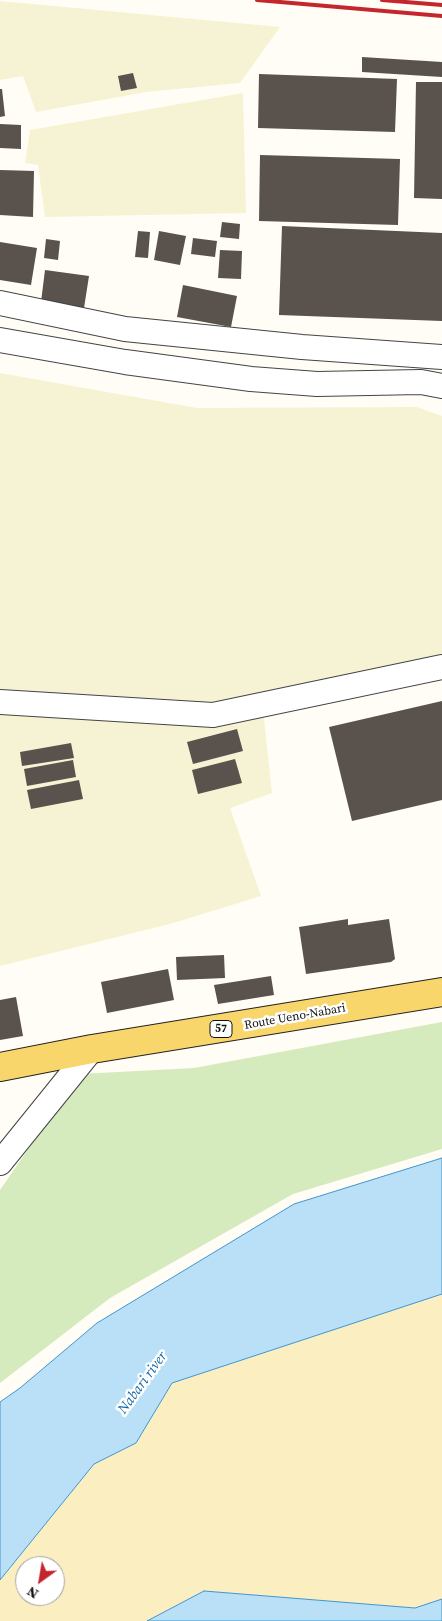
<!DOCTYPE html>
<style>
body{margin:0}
#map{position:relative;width:442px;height:1621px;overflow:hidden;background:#fffdf5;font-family:"Source Serif 4",serif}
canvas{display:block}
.north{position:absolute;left:15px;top:1556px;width:50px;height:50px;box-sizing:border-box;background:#fff;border:1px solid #a0a0a0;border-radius:50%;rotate:212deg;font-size:14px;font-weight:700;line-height:20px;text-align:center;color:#111}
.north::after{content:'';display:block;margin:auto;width:18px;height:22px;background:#c4262e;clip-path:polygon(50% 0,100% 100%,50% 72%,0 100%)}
</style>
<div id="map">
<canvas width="442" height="1621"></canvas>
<div class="north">N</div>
</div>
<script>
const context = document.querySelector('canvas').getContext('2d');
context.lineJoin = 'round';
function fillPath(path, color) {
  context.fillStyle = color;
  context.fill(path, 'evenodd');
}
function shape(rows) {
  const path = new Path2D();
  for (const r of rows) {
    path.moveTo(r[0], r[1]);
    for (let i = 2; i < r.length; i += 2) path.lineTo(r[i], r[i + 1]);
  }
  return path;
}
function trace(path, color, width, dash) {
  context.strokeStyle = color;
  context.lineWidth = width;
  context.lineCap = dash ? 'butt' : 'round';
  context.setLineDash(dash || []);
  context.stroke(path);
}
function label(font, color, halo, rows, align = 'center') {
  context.font = font + ' "Source Serif 4",serif';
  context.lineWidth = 5;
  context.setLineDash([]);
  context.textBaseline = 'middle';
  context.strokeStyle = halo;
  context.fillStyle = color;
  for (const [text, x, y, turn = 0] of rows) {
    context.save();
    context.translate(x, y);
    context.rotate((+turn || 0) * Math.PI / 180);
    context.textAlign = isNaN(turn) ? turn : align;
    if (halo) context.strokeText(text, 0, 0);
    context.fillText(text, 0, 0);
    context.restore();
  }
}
fillPath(shape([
 [0,1,280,27,240,83,146,92,36,112,23,76,0,80],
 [243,93,246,213,45,217,38,165,25,163,30,130],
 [0,373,197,408,417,407,442,416,442,654,261,692,272,793,230,808,261,896,170,924,0,966]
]), '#f6f3d4');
fillPath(shape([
 [442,1022,442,1149,293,1194,110,1298,0,1383,0,1190,80,1074,194,1068]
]), '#d5ebbd');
fillPath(shape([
 [442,1294,442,1599,415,1608,204,1591,147,1621,0,1621,0,1580,94,1464,136,1443,172,1383],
 [25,1566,55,1566,55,1596,25,1596]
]), '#fbeec1');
const water = shape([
 [442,1158,442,1294,172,1383,136,1443,94,1464,0,1580,0,1402,20,1388,97,1323,294,1204,442,1158],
 [204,1591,415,1608,442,1599,442,1621,147,1621,204,1591]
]);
fillPath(water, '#b9e0f7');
trace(water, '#3f96cf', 1);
fillPath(shape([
 [362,57,442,62,442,77,362,72],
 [133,73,137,88,121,91,118,76],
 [259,74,397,79,395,132,258,128],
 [416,82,442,82,442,199,414,198],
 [0,89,2,89,5,116,0,117],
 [0,124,21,125,21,149,0,148],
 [260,155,400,159,398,225,259,221],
 [0,170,34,171,33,217,0,215],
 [222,222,240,224,239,239,220,237],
 [282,226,442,233,442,321,279,315],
 [138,231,150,232,148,258,135,257],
 [159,231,186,236,180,265,154,260],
 [193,238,217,241,215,257,191,254],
 [46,239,60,241,58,260,44,258],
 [0,242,37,248,31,285,0,280],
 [220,250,242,251,241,279,218,278],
 [45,270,89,276,84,308,41,302],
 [183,285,237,296,231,327,177,317],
 [442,701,442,800,352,821,329,727],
 [237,729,243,751,193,764,187,742],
 [71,743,74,758,22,766,20,752],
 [235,759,242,783,198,794,192,770],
 [73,760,76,777,27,786,24,769],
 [79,780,83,799,31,809,27,790],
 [348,919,348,925,389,919,395,959,391,962,306,974,299,927],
 [224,955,225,978,177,980,176,957],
 [168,969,174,1000,107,1013,101,982],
 [271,976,274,995,218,1004,214,985],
 [16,997,23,1036,0,1040,0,1000]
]), '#5a524d');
const minor = shape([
 [0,303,125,329,302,347,442,357],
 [0,340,125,362,251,379,317,384,421,382,442,386],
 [0,702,213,715,442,667],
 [0,1163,92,1049]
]);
const primary = shape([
 [0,1067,92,1049,442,992]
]);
trace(minor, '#444', 26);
trace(primary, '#222', 30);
trace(minor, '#fff', 24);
trace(primary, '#f9d66b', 28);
trace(shape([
 [257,0,442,16],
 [382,0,442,5]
]), '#c4262e', 4);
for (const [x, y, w] of [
 [221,1029,22]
]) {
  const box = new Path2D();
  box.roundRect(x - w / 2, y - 8.5, w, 17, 4);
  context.fillStyle = '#fff';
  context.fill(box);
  trace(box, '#111', 1);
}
label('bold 11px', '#111', null, [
 ["57",221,1029]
]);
label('12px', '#111', '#fff', [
 ["Route Ueno-Nabari",295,1017,-10]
]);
label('italic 14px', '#1768a6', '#fff', [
 ["Nabari river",143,1383,-54]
]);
</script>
